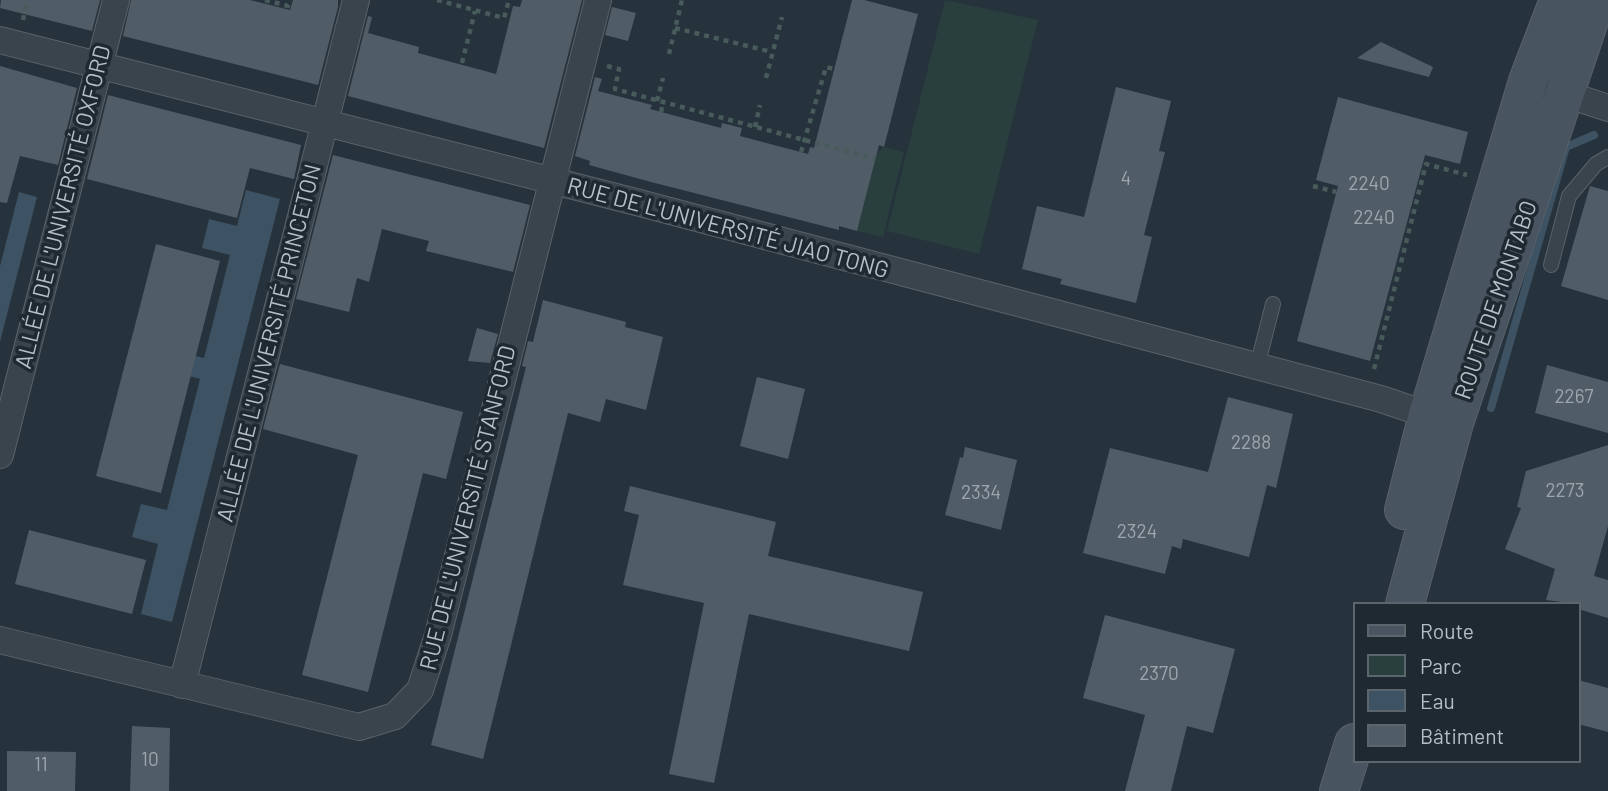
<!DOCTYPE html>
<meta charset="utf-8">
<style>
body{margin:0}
#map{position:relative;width:1608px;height:791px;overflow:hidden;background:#26323c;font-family:Barlow,sans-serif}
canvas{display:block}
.legend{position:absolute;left:1353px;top:602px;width:228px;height:161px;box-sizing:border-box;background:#1f2931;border:2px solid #5b656d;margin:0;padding:9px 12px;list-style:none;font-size:21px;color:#b6bfc7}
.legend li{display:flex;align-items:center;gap:14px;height:35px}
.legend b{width:35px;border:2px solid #5b656d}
</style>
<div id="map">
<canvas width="1608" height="791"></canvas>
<ul class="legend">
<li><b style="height:9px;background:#48545f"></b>Route</li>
<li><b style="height:19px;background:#293f3e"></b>Parc</li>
<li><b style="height:19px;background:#3d5263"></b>Eau</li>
<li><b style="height:19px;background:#505d67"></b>Bâtiment</li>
</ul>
</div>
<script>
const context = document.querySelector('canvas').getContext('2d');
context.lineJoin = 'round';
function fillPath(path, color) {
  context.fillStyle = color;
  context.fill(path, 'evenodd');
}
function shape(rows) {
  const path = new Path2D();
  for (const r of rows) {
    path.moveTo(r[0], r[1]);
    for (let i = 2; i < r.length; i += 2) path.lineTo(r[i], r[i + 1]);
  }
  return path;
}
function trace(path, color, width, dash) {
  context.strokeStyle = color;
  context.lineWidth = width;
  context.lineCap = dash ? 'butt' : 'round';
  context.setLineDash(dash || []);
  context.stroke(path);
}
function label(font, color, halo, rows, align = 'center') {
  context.font = font + ' Barlow,sans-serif';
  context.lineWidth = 7;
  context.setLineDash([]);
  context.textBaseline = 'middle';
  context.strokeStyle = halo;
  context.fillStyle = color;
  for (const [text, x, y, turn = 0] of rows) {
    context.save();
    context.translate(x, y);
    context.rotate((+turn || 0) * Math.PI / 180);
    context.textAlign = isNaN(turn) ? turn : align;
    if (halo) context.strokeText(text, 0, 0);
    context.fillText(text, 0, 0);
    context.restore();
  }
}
fillPath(shape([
 [945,0,1038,20,979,254,887,231],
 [884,147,904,152,883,237,857,231,877,153]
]), '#293f3e');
fillPath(shape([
 [246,190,280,199,172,622,141,614,158,544,132,537,141,504,167,510,200,379,174,372,179,352,204,358,230,255,202,248,209,219,237,226],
 [19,192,37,197,0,342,0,266]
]), '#3d5263');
trace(shape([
 [1491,408,1566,147,1594,135]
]), '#3d5263', 8);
fillPath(shape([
 [1,0,100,0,92,31,0,8],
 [131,0,250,0,290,10,293,0,338,0,338,7,318,85,123,36],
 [522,0,582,0,544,148,348,96,368,16,372,17,368,33,419,47,418,53,496,74,513,6,520,7],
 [852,0,864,0,918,14,884,147,879,145,857,231,839,226,839,230,651,182,589,165,590,161,575,156,595,77,602,79,598,91,652,105,650,109,721,128,722,123,742,128,740,136,808,154,810,147,814,148],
 [612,7,636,13,628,41,605,35],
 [1381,42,1433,67,1429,77,1357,58],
 [0,66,77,88,58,165,20,156,7,203,0,202],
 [1116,87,1171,101,1159,151,1165,152,1144,235,1152,237,1136,303,1060,284,1062,279,1022,269,1037,206,1084,217],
 [108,95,301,145,294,179,250,168,237,218,87,179],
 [1338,97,1468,132,1460,164,1425,155,1370,361,1297,341,1338,186,1316,180],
 [333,155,530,205,513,272,426,251,429,241,382,229,369,282,357,278,349,312,296,299],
 [1590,186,1608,191,1608,300,1561,286],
 [156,244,220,261,161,493,96,476],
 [543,300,626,322,625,327,663,337,646,410,606,399,600,422,568,413,483,759,431,745,526,367,522,366,528,341,533,342],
 [477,328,498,334,490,363,468,361],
 [280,364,463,412,446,479,423,473,368,692,302,675,358,455,263,429],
 [1547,365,1608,382,1608,433,1535,413],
 [757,377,805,389,788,459,740,446],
 [1228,397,1293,414,1276,488,1267,485,1249,557,1183,539,1181,549,1172,546,1165,574,1083,553,1110,448,1208,472],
 [1608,445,1608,526,1594,576,1608,580,1608,618,1578,609,1578,604,1546,600,1555,569,1505,549,1521,508,1517,507,1526,471],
 [965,447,1017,460,1001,530,945,515,960,457,963,458],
 [630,486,776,522,768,556,923,592,909,651,749,614,714,783,669,774,704,603,623,585,639,515,624,511],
 [29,530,146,560,132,614,15,584],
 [1105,615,1235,649,1213,733,1187,726,1171,791,1125,791,1145,715,1083,698],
 [1578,680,1608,688,1608,732,1578,724],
 [132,726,170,728,169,791,130,791],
 [7,751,76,752,75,791,7,791]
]), '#505d67');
const service = shape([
 [1551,265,1569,196,1596,164,1608,157],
 [1257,367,1273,304]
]);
const minor = shape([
 [0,40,636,202,1381,399,1443,420],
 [1550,89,1608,108],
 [0,455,116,0],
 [0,640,359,727,395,716,420,690,438,635,598,0],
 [182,685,356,0]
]);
const secondary = shape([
 [1404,510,1428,415,1528,81,1559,0],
 [1405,604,1454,423,1596,0],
 [1339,791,1354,743]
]);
trace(service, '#58626a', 16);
trace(minor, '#58626a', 28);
trace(secondary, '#58626a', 40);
trace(shape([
 [265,0,288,6,290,0],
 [437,0,504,18,509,0],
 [23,20,27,0],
 [675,28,772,52],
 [669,54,682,0],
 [462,63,475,11],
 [607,66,619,69,615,89,875,159],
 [766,78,782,17],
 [657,101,663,78],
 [661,112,663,102],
 [755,127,760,105],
 [801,152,826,67,834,69],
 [1313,186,1336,192],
 [1374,369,1426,164,1467,175]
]), '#485b5b', 4.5, [5, 5]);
trace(service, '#3a444c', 14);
trace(minor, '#3a444c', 26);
trace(secondary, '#48545f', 38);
label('19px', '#9ca6af', null, [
 ["4",1126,179],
 ["2240",1369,184],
 ["2240",1374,218],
 ["2267",1574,397],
 ["2288",1251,443],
 ["2273",1565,491],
 ["2334",981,493],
 ["2324",1137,532],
 ["2370",1159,674],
 ["10",150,760],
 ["11",41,765]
]);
label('23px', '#b6bfc7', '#1f2931', [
 ["ALLÉE DE L'UNIVERSITÉ OXFORD",63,207,-76],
 ["RUE DE L'UNIVERSITÉ JIAO TONG",728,228,15],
 ["ROUTE DE MONTABO",1496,300,-71],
 ["ALLÉE DE L'UNIVERSITÉ PRINCETON",269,343,-76],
 ["RUE DE L'UNIVERSITÉ STANFORD",468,508,-76]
]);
</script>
